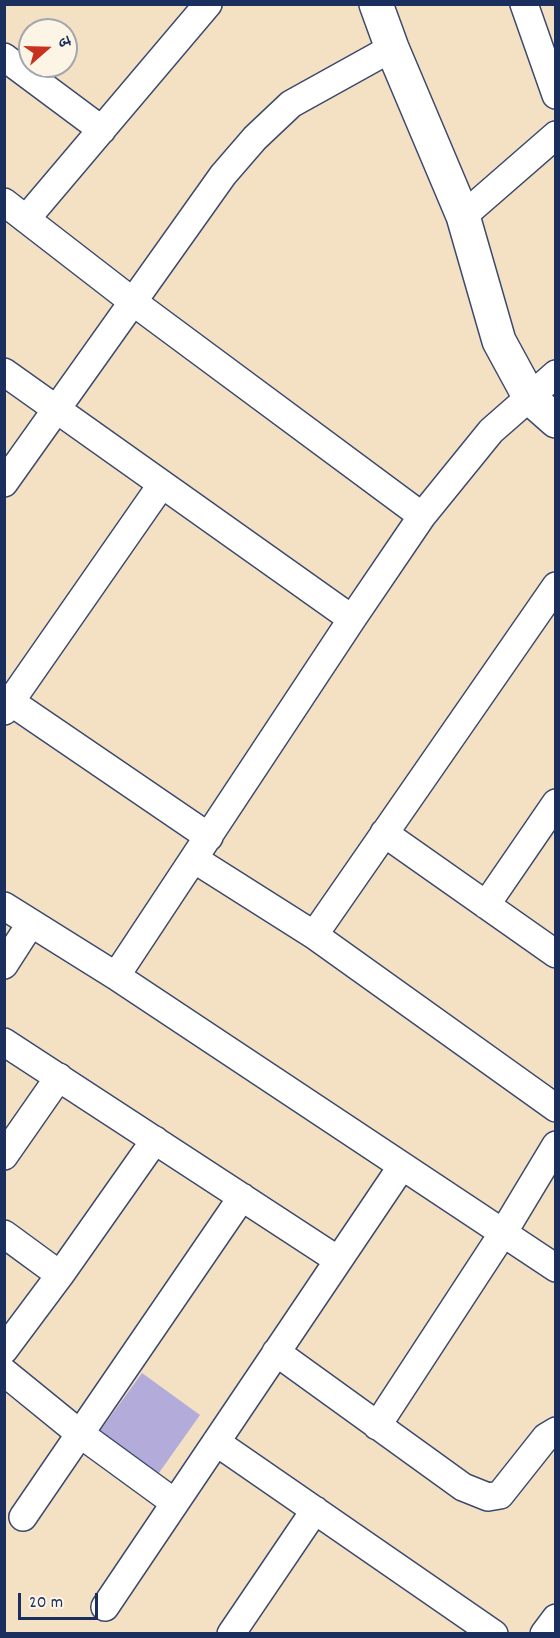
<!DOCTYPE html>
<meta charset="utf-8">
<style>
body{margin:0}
#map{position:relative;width:560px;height:1638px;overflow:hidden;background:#f4e1c4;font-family:Dekko,"Playpen Sans Deva",sans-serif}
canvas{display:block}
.frame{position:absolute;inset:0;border:6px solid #1b2f5e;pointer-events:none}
.north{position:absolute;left:18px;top:18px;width:60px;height:60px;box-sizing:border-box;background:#fcf5e5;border:2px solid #a2a6af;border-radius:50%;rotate:70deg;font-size:16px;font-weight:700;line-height:24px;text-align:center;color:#1b2f5e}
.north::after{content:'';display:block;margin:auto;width:21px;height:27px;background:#c8321e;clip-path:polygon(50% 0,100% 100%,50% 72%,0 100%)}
.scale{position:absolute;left:18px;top:1593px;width:80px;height:27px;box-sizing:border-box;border:3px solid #1b2f5e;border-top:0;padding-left:8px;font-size:18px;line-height:21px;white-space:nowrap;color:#1b2f5e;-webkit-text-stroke:4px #fcf5e5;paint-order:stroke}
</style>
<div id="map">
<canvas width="560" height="1638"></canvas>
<div class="frame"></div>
<div class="north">उ</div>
<div class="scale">20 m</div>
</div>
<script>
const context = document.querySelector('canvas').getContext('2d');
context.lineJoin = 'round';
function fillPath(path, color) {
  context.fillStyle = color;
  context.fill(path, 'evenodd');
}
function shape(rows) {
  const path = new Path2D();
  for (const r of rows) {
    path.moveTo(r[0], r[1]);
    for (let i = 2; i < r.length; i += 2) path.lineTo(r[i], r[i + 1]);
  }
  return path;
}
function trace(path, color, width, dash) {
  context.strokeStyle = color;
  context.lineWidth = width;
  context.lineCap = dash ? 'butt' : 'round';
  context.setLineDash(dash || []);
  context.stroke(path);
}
fillPath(shape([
 [142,1373,200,1415,156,1477,97,1435]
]), '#b3abda');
const street = shape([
 [524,4,556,95],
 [4,57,102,130],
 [4,202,132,301,422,516],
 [463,216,556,135],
 [26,219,208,4],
 [4,372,352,619],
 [4,483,223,175,255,138,291,104,392,48],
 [11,702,209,837],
 [4,711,162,484],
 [384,833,556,954],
 [194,859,314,935,556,1108],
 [486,905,556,803],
 [4,906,116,976,556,1268],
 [314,935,556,586],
 [4,965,31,923],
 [116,976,352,619,422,516,491,431,556,374],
 [4,1042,338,1260],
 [4,1156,59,1077],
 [4,1234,60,1275],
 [4,1350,60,1275,155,1140],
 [276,1352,463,1487,488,1497,500,1495,546,1437,556,1431],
 [4,1372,79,1433,175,1503],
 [377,1426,503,1233,556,1145],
 [216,1442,494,1634],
 [23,1517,242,1197],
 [105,1607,402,1166],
 [231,1634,315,1510],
 [544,1634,556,1618]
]);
const secondary = shape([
 [376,4,392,48,463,216,499,341,530,398,556,421]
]);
trace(street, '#3c4a6d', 30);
trace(secondary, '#3c4a6d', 36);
trace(street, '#fff', 27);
trace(secondary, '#fff', 33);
</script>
